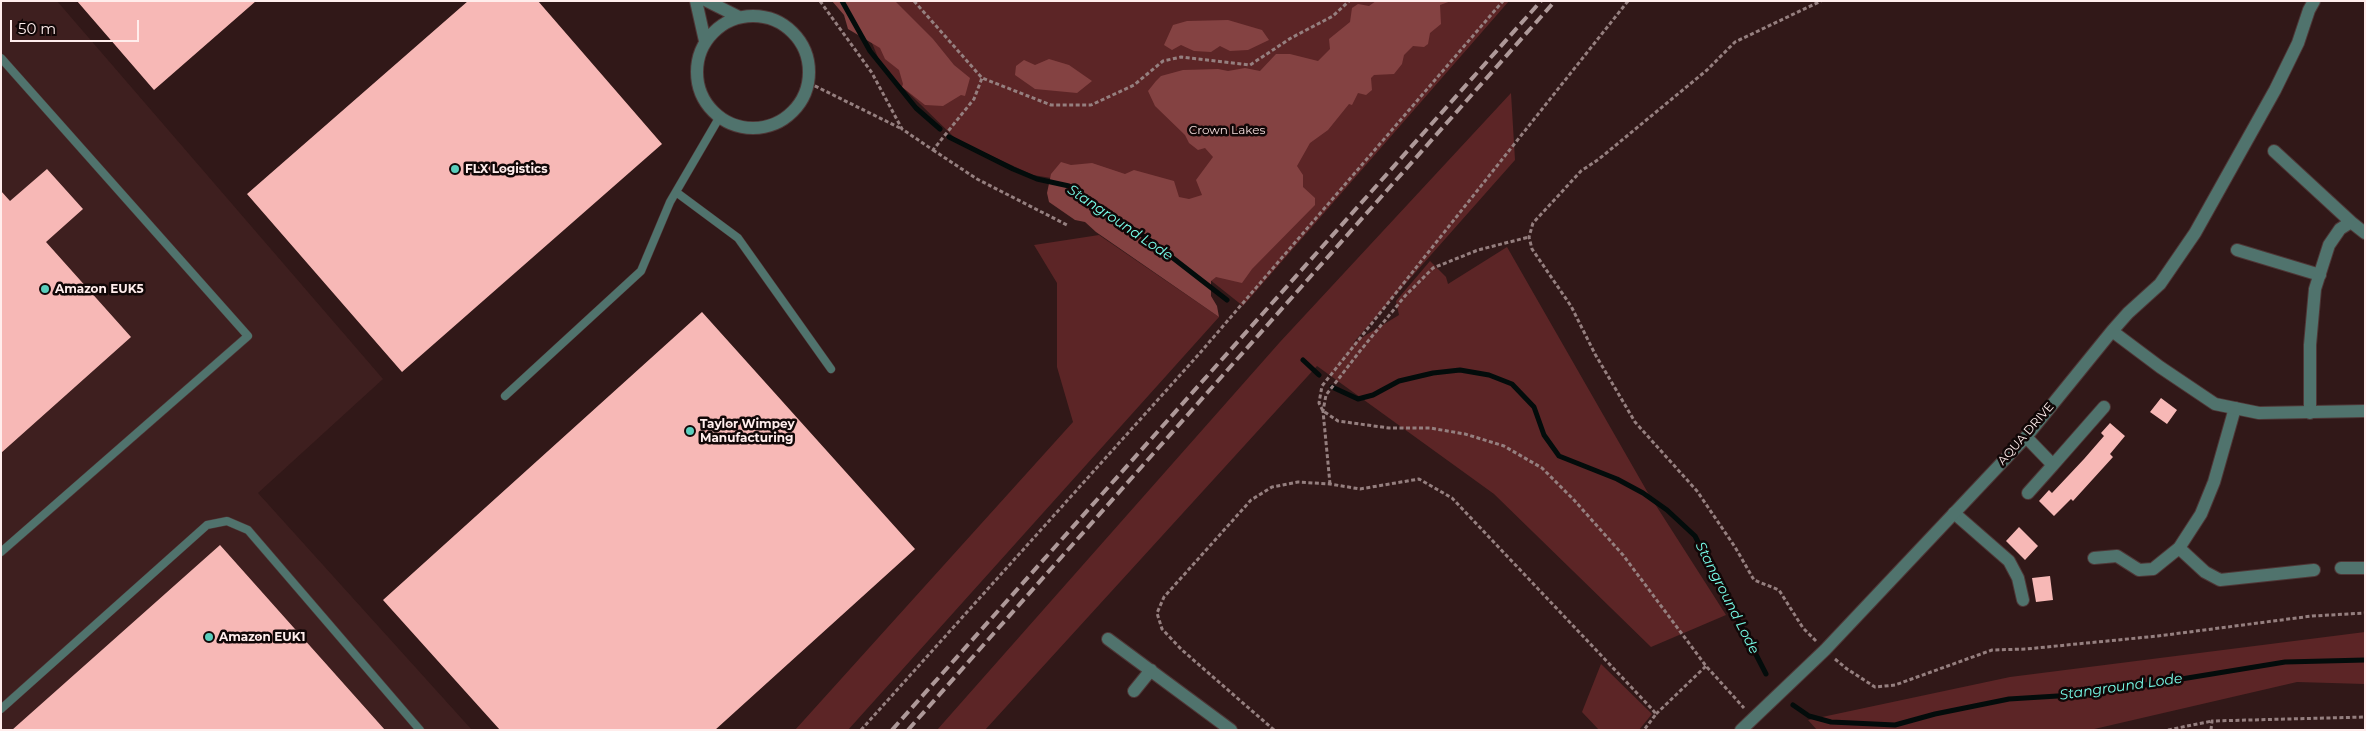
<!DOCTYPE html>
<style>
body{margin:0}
#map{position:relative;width:2366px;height:731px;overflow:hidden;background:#311818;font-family:Montserrat,sans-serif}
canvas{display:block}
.frame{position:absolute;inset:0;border:2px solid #ffedec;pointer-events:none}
.scale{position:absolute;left:10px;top:20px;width:129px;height:22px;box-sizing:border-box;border:2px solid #ffedec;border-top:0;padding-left:6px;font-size:15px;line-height:18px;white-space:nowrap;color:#ffedec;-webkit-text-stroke:4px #110707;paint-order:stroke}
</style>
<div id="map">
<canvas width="2366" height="731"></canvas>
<div class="frame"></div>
<div class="scale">50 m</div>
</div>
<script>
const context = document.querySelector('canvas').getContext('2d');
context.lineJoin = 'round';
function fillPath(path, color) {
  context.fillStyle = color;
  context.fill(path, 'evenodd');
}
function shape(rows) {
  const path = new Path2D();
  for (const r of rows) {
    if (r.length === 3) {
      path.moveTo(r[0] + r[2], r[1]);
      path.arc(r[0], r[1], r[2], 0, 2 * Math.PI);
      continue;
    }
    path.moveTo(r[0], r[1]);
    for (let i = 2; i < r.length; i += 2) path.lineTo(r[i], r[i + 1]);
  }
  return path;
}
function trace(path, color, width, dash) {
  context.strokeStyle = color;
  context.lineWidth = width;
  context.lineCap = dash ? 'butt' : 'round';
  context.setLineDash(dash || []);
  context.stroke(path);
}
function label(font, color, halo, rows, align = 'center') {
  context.font = font + ' Montserrat,sans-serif';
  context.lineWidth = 5;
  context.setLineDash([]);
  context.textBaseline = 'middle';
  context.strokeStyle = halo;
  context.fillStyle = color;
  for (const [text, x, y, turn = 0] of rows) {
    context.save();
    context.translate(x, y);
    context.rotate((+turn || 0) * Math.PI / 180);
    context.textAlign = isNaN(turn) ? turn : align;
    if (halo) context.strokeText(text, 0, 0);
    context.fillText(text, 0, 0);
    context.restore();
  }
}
fillPath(shape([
 [1,1,57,1,383,379,258,493,472,730,1,730]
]), '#3e1f1f');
fillPath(shape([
 [853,1,1509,1,1243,306,1156,237,1069,181,1033,175,957,140,882,67,857,7],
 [1511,93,1515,160,1353,343,1399,315,1396,301,1430,261,1446,277,1448,284,1507,247,1648,493,1726,615,1651,647,1494,494,1317,366,985,730,937,730,1280,342],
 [1099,235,1219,317,848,730,795,730,1073,422,1057,367,1057,283,1034,245],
 [2365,632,2365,684,2297,682,2090,730,1817,730,1808,720,2010,677],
 [1601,664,1652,714,1639,730,1599,730,1582,712]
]), '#5c2526');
fillPath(shape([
 [832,1,895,1,933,39,954,65,970,78,965,96,961,95,943,106,925,105,902,87,903,84,899,70,885,59,880,48,848,29,844,15],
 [1376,1,1451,1,1440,5,1441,24,1430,33,1428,44,1424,47,1413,46,1404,55,1402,64,1394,74,1374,75,1371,78,1372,90,1366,95,1358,93,1352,105,1349,104,1328,130,1310,143,1297,166,1303,175,1303,187,1315,198,1315,205,1252,269,1242,283,1216,277,1211,281,1211,296,1217,306,1219,317,1096,232,1085,222,1075,220,1049,202,1047,193,1051,174,1061,162,1071,165,1092,163,1125,174,1134,170,1174,181,1179,197,1189,199,1202,195,1196,180,1213,157,1205,148,1198,150,1189,143,1185,135,1155,106,1148,91,1156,81,1161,76,1183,70,1218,69,1228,71,1245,68,1260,71,1276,54,1290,54,1318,61,1330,49,1329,39,1350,22,1352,8,1358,4,1369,6],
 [1228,20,1262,30,1269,40,1248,50,1230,51,1220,46,1211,52,1194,51,1181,45,1172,50,1164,45,1173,25,1187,21],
 [1049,59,1069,65,1092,81,1077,93,1035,89,1015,75,1016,66,1024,60,1035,65]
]), '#844242');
trace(shape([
 [842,1,870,51,916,108,940,129],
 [949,137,1013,169,1037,179,1069,186,1151,241,1227,300],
 [1303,360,1319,375],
 [1332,387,1358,399,1373,395,1399,381,1433,373,1460,370,1489,375,1512,384,1534,407,1544,435,1559,456,1617,479,1643,493,1667,510,1695,536,1766,674],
 [1793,705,1809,716,1831,722,1895,725,1935,714,2009,699,2090,694,2285,662,2365,660]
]), '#030c0b', 5);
fillPath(shape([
 [77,1,256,1,154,90],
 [468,1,538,1,662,144,402,372,247,194],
 [47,169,83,209,46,242,131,337,1,453,1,191,10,201],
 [702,312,915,549,715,730,500,730,383,600],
 [2161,398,2177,410,2167,424,2150,412],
 [2110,423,2125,436,2110,454,2113,457,2073,501,2071,499,2054,516,2039,501,2049,490,2052,493,2084,459,2104,436,2101,433],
 [2019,527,2038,546,2025,560,2006,541],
 [220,545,385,730,12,730],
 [2050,576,2053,600,2036,602,2032,578]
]), '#f7b8b6');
const service = shape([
 [1,58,248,336,1,552],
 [676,192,738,238,831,369],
 [505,396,641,271,670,202,719,118],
 [1,709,207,525,227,521,248,530,420,730]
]);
const minor = shape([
 [696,1,705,41],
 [707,1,739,17],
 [753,72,56],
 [2274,151,2351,222,2340,229,2329,245,2315,289,2310,345,2310,413],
 [2351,222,2365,233],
 [2237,250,2320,275],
 [2026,437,2053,465,2104,407],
 [2028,493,2053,465],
 [1954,513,2009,561,2018,578,2023,600],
 [2179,548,2205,572,2220,580,2314,570],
 [2094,558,2117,556,2139,570,2153,569,2179,548,2201,514,2214,482,2235,408],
 [2341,568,2365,568],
 [1108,639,1231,730],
 [1134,691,1151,670]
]);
const tertiary = shape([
 [2112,331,2128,313,2160,284,2195,233,2275,90,2298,43,2309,10,2314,1],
 [1741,730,1825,650,2026,437,2112,331,2160,367,2215,404,2259,413,2365,411]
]);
trace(service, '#4e3636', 9);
trace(minor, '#4e3636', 14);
trace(tertiary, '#4e3636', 14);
trace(shape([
 [820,1,872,73,902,129,933,150,974,99,982,78],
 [914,1,982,78,1051,105,1091,105,1134,85,1163,61,1181,57,1250,65,1291,38,1333,16,1349,1],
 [1628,1,1322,386,1319,403,1323,411,1338,421,1389,428,1430,428,1465,434,1504,446,1542,468,1574,500,1623,555,1706,666,1744,708],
 [809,83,902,129],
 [933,150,977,179,1069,226],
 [1330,484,1323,411,1326,395,1360,351,1405,296,1433,268,1478,250,1529,237],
 [1816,641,1803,628,1779,590,1754,580,1735,547,1697,491,1635,422,1595,354,1571,306,1532,249,1529,237,1533,223,1581,171,1599,159,1707,70,1735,42,1821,1],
 [1835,659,1847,669,1875,687,1895,685,1992,650,2026,649,2158,636,2312,616,2365,613],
 [1656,714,1706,666],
 [861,730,1199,354,1503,1],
 [1274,730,1182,650,1162,629,1157,613,1164,597,1251,500,1272,487,1298,482,1330,484,1360,489,1419,479,1452,498,1652,709,1656,714,1644,730],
 [2168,730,2212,721],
 [2211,730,2212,721,2365,717]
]), '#957f7f', 3, [4, 2.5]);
trace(service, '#50736d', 8);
trace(minor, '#50736d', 12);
trace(tertiary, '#50736d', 12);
trace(shape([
 [892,730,1541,1],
 [908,730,1555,1]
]), '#ae9999', 4, [10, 5]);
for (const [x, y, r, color] of [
 [455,169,5,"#5acebd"],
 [45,289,5,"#5acebd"],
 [690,431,5,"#5acebd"],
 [209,637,5,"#5acebd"]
]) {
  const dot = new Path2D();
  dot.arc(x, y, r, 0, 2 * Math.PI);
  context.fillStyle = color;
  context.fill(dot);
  trace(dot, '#110707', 2);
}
label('12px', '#f1dbda', '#110707', [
 ["Crown Lakes",1227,130]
]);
label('bold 12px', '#ffedec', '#110707', [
 ["FLX Logistics",465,169],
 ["Amazon EUK5",55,289],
 ["Taylor Wimpey",700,424],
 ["Manufacturing",700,438],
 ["Amazon EUK1",219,637]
], 'left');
label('12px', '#ffedec', '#110707', [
 ["AQUA DRIVE",2026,434,-49]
]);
label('italic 14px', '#78fde9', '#110707', [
 ["Stanground Lode",1120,223,34],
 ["Stanground Lode",1727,598,63],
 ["Stanground Lode",2121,687,-8]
]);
</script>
